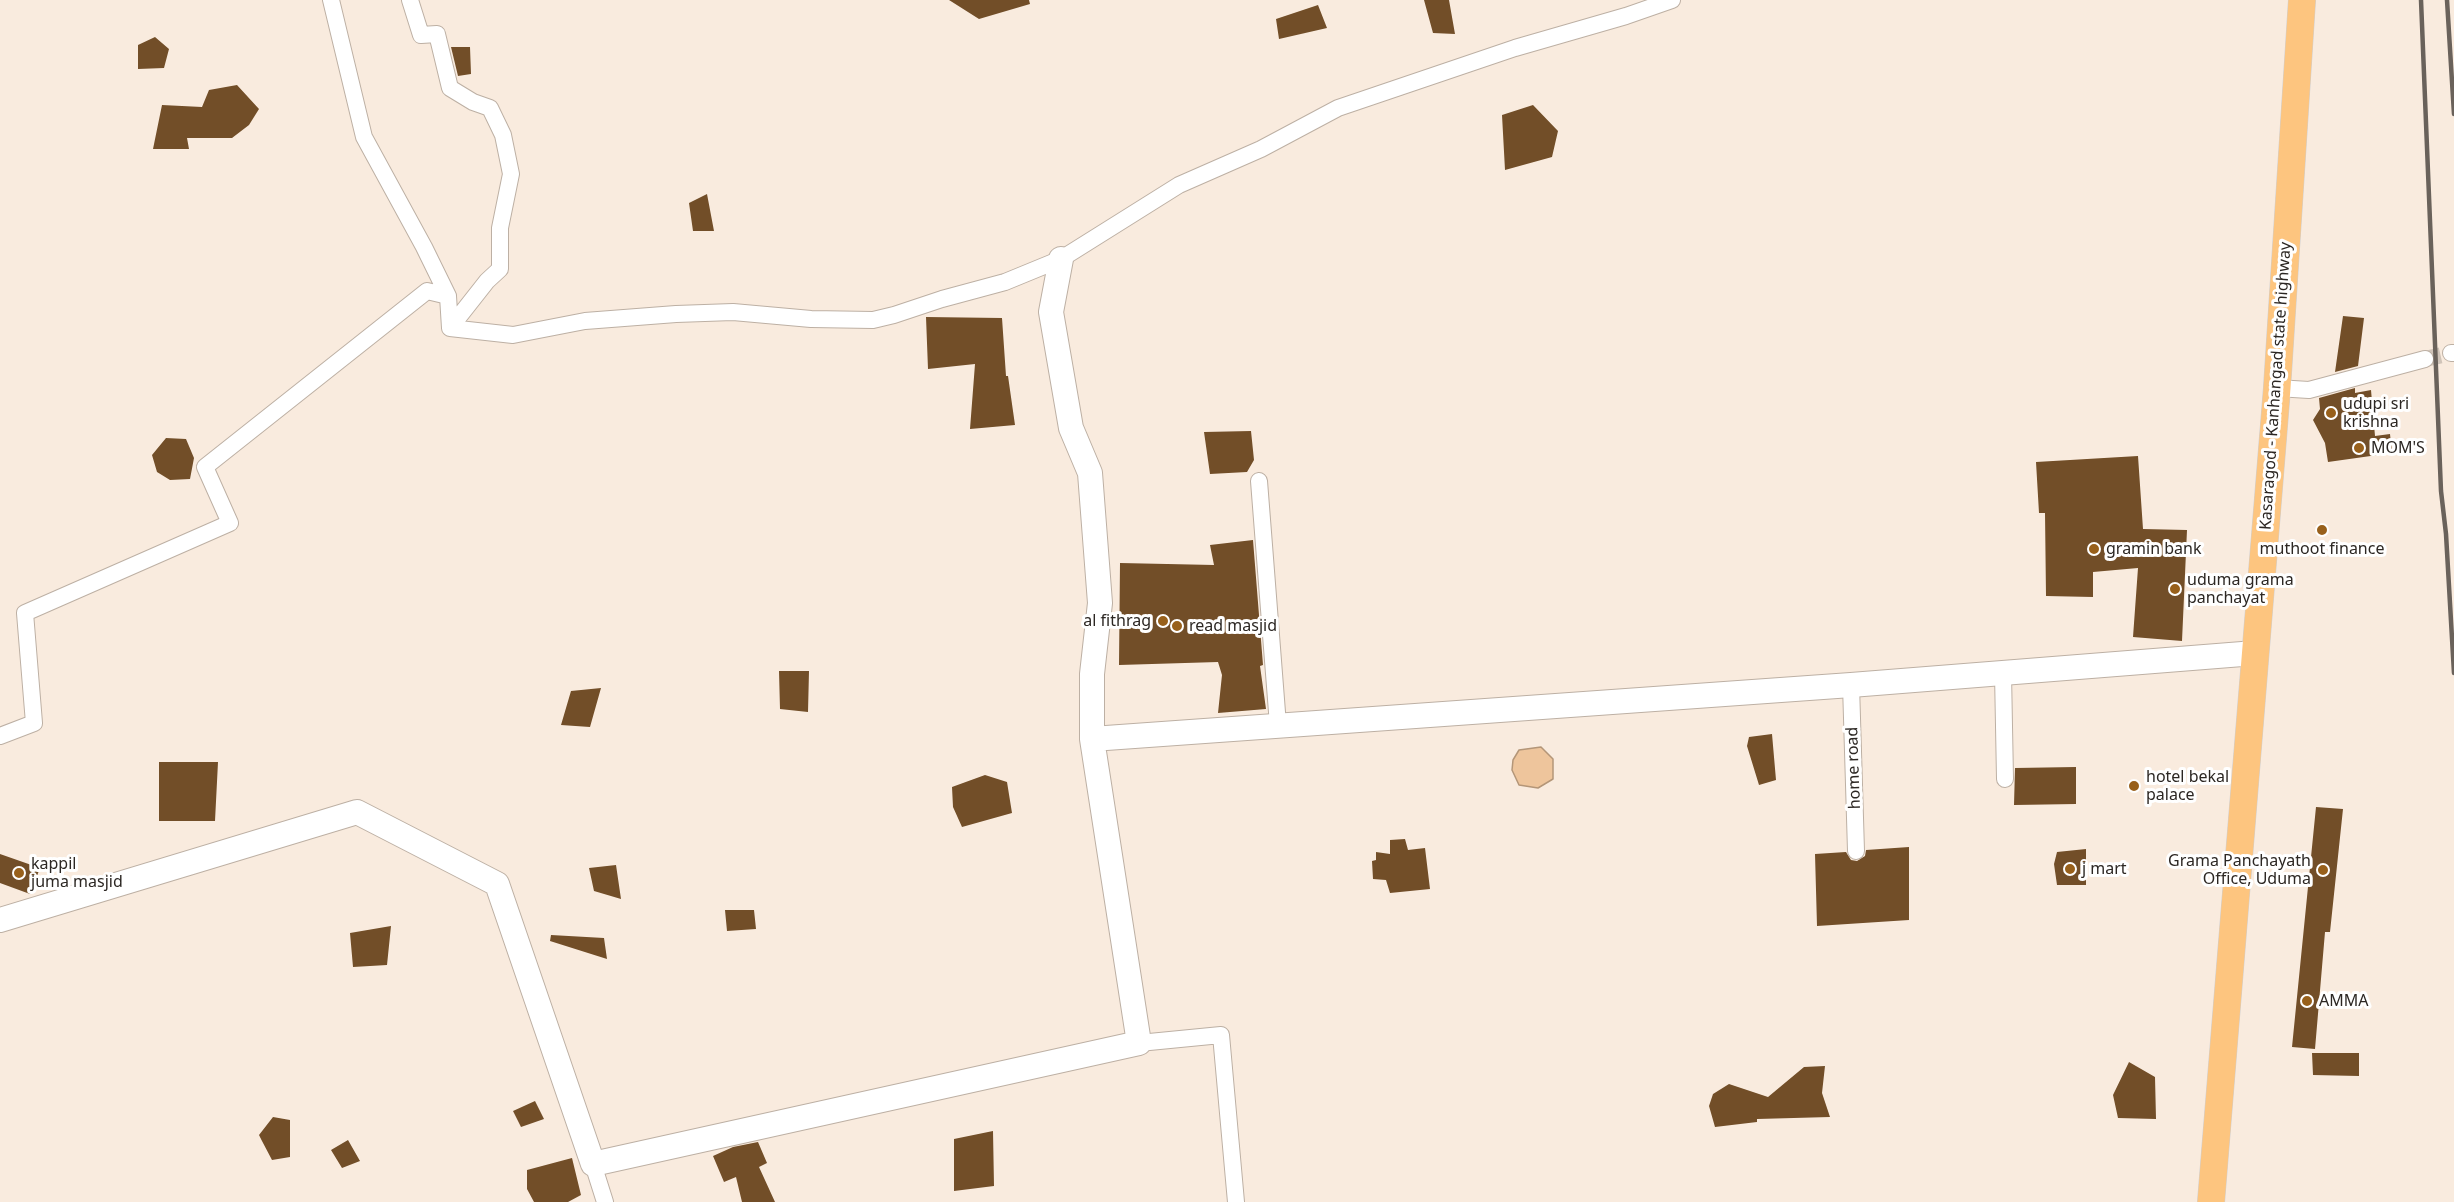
<!DOCTYPE html>
<style>
body{margin:0}
canvas{display:block;background:#f9ebde}
</style>
<canvas width="2454" height="1202"></canvas>
<script>
const context = document.querySelector('canvas').getContext('2d');
context.lineJoin = 'round';
function fillPath(path, color) {
  context.fillStyle = color;
  context.fill(path, 'evenodd');
}
function shape(rows) {
  const path = new Path2D();
  for (const r of rows) {
    path.moveTo(r[0], r[1]);
    for (let i = 2; i < r.length; i += 2) path.lineTo(r[i], r[i + 1]);
  }
  return path;
}
function trace(path, color, width, dash) {
  context.strokeStyle = color;
  context.lineWidth = width;
  context.lineCap = dash ? 'butt' : 'round';
  context.setLineDash(dash || []);
  context.stroke(path);
}
function label(font, color, halo, rows, align = 'center') {
  context.font = font + ' "Noto Sans",sans-serif';
  context.lineWidth = 6;
  context.setLineDash([]);
  context.textBaseline = 'middle';
  context.strokeStyle = halo;
  context.fillStyle = color;
  for (const [text, x, y, turn = 0] of rows) {
    context.save();
    context.translate(x, y);
    context.rotate((+turn || 0) * Math.PI / 180);
    context.textAlign = isNaN(turn) ? turn : align;
    if (halo) context.strokeText(text, 0, 0);
    context.fillText(text, 0, 0);
    context.restore();
  }
}
const water = shape([
 [1541,747,1553,759,1553,779,1538,788,1519,785,1512,770,1513,760,1519,750,1541,747]
]);
fillPath(water, '#eec59c');
trace(water, '#b49678', 1.5);
fillPath(shape([
 [949,0,1029,0,1030,4,979,19],
 [1424,0,1449,0,1455,34,1433,33],
 [1318,5,1327,28,1279,39,1276,19],
 [155,37,169,49,164,68,138,69,138,45],
 [451,47,470,47,471,74,458,76],
 [237,85,259,109,249,125,232,138,187,138,189,149,153,149,162,105,202,107,209,90],
 [1533,105,1558,131,1552,157,1505,170,1502,115],
 [707,194,714,231,693,231,689,203],
 [2343,316,2364,318,2358,366,2335,372],
 [926,317,1002,318,1006,376,1008,376,1015,425,970,429,975,364,928,369],
 [2355,388,2355,393,2371,390,2375,436,2390,434,2392,453,2328,462,2325,443,2313,420,2320,409,2319,398],
 [1251,431,1254,460,1247,472,1210,474,1204,432],
 [166,438,186,439,194,458,190,479,170,480,157,472,152,455],
 [2138,456,2143,529,2187,530,2182,641,2133,637,2138,568,2093,572,2093,597,2046,596,2045,513,2039,513,2036,462],
 [1253,540,1263,665,1260,666,1266,709,1218,713,1222,675,1218,662,1119,665,1120,563,1214,565,1210,545],
 [779,671,809,671,808,712,780,709],
 [601,688,590,727,561,725,571,691],
 [1772,734,1776,780,1759,785,1747,746,1749,737],
 [159,762,218,762,215,821,159,821],
 [2076,767,2076,804,2014,805,2015,768],
 [985,775,1007,782,1012,813,962,827,953,807,952,787],
 [2316,807,2343,809,2330,932,2325,932,2315,1049,2292,1047],
 [1405,839,1408,850,1425,848,1430,889,1390,893,1386,880,1373,879,1372,861,1376,860,1376,852,1390,854,1390,840],
 [1909,847,1909,920,1817,926,1815,854,1846,852,1851,860,1857,861,1865,856,1866,850],
 [2086,849,2086,885,2057,885,2054,864,2057,852],
 [0,854,40,868,30,894,0,883],
 [616,865,621,899,594,891,589,868],
 [725,910,754,910,756,929,727,931],
 [391,926,387,965,353,967,350,933],
 [551,935,604,938,607,959,550,941],
 [2312,1053,2359,1053,2359,1076,2313,1075],
 [2129,1062,2155,1077,2156,1119,2118,1118,2113,1095],
 [1825,1066,1822,1093,1830,1117,1757,1119,1757,1122,1715,1127,1709,1106,1713,1094,1729,1084,1768,1097,1804,1067],
 [535,1101,544,1119,521,1127,513,1111],
 [273,1117,290,1120,290,1157,272,1160,262,1141,259,1135],
 [993,1131,994,1186,954,1191,954,1139],
 [348,1140,360,1161,342,1168,331,1150],
 [758,1142,767,1163,759,1167,775,1202,742,1202,736,1177,724,1182,713,1156,733,1147],
 [572,1158,581,1195,568,1202,534,1202,527,1189,527,1170]
]), '#724e28');
trace(shape([
 [2425,359,2451,353]
]), '#d0c4b9', 16, [16, 8]);
const street = shape([
 [331,0,364,137,424,247,448,296,450,328],
 [410,0,421,35,437,34,450,88,473,102,490,108,503,135,511,174,500,228,500,269,487,281,450,328],
 [450,328,513,335,585,321,676,314,733,312,811,319,873,320,894,315,942,299,1005,282,1061,259,1179,185,1261,149,1338,108,1515,48,1626,16,1672,0],
 [2451,353,2454,353],
 [2277,388,2309,390,2425,359],
 [1259,481,1278,725],
 [2003,673,2005,779],
 [1851,685,1856,851],
 [0,736,34,723,25,613,230,523,205,467,427,291,448,296],
 [1139,1043,1221,1035,1236,1202],
 [593,1164,605,1202]
]);
const secondary = shape([
 [1061,259,1051,312,1071,428,1090,473,1100,603,1092,674,1092,739],
 [0,920,357,812,497,884,593,1164,1139,1043,1092,739,1851,685,2255,653]
]);
const primary = shape([
 [2211,1202,2277,388,2302,0]
]);
trace(street, '#bdb0a4', 18);
trace(secondary, '#bdb0a4', 26);
trace(primary, '#d1cfcf', 28);
trace(street, '#fff', 16);
trace(secondary, '#fff', 24);
trace(primary, '#fdc57f', 27);
trace(shape([
 [2421,0,2441,491,2446,534,2454,673],
 [2447,0,2454,114]
]), '#6a625b', 4.5);
for (const [x, y, r, color] of [
 [2331,413,6,"#98601b"],
 [2359,448,6,"#98601b"],
 [2322,530,6,"#98601b"],
 [2094,549,6,"#98601b"],
 [2175,589,6,"#98601b"],
 [1163,621,6,"#98601b"],
 [1177,626,6,"#98601b"],
 [2134,786,6,"#98601b"],
 [2070,869,6,"#98601b"],
 [2323,870,6,"#98601b"],
 [19,873,6,"#98601b"],
 [2307,1001,6,"#98601b"]
]) {
  const dot = new Path2D();
  dot.arc(x, y, r, 0, 2 * Math.PI);
  context.fillStyle = color;
  context.fill(dot);
  trace(dot, '#fff', 2);
}
label('16px', '#2c2723', '#fff', [
 ["Kasaragod - Kanhangad state highway",2276,386,-86],
 ["home road",1854,768,-92]
]);
label('16px', '#2c2723', '#fff', [
 ["udupi sri",2343,404],
 ["krishna",2343,422],
 ["MOM'S",2371,448],
 ["gramin bank",2106,549],
 ["muthoot finance",2322,549,"center"],
 ["uduma grama",2187,580],
 ["panchayat",2187,598],
 ["al fithrag",1151,621,"right"],
 ["read masjid",1189,626],
 ["hotel bekal",2146,777],
 ["palace",2146,795],
 ["Grama Panchayath",2311,861,"right"],
 ["Office, Uduma",2311,879,"right"],
 ["kappil",31,864],
 ["juma masjid",31,882],
 ["j mart",2082,869],
 ["AMMA",2319,1001]
], 'left');
</script>
